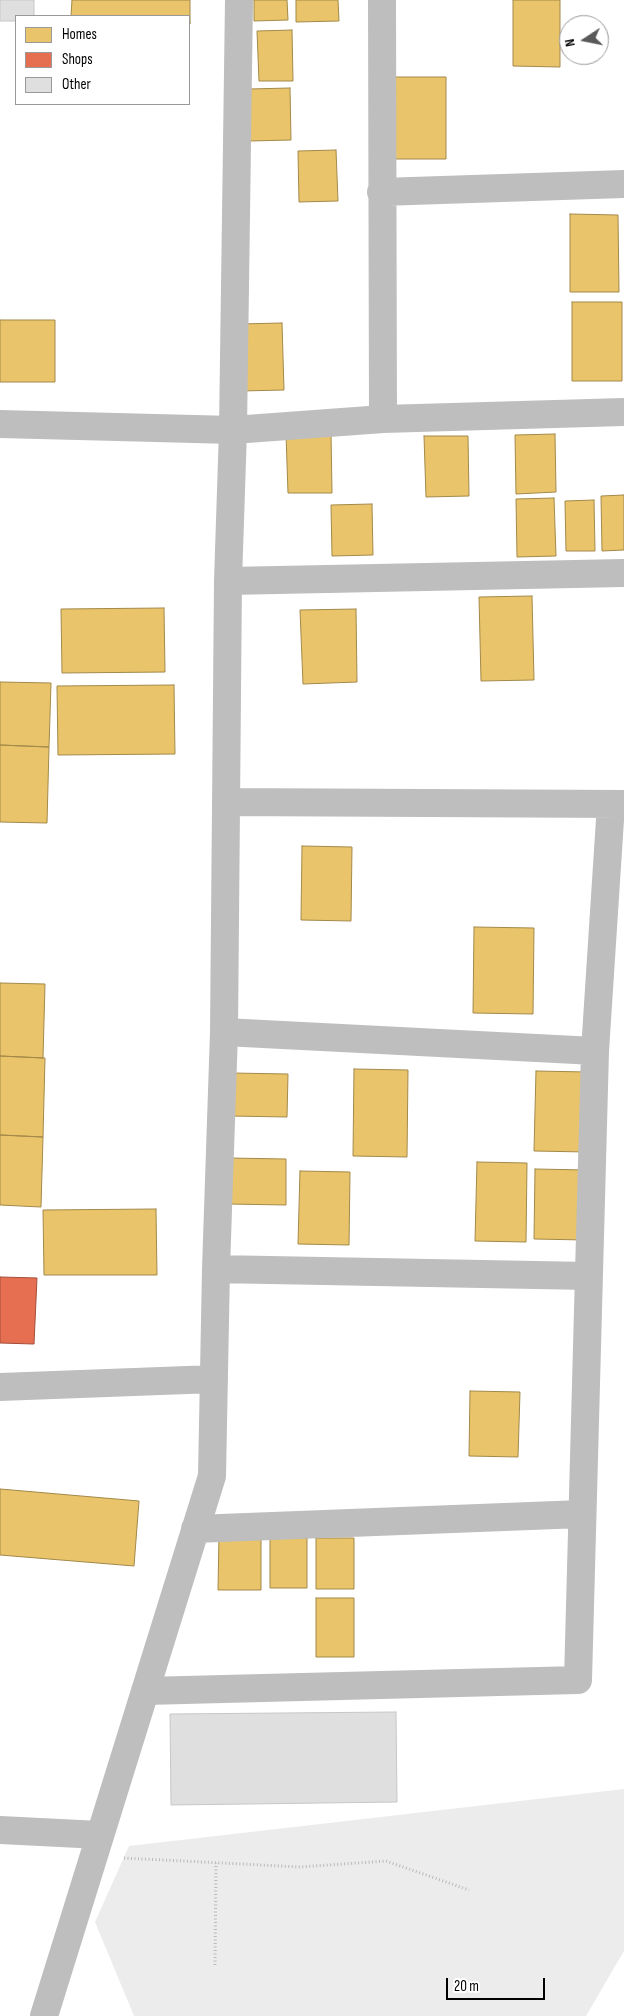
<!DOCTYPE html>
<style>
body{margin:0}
#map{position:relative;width:624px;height:2016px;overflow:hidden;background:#fff;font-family:"Sofia Sans Condensed",sans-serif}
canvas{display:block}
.legend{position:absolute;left:15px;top:15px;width:175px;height:90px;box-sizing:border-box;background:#fff;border:1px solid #999;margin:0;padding:6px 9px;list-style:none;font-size:15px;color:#000}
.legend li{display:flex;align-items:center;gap:10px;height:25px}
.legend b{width:25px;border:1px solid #999}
.north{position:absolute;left:559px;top:15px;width:50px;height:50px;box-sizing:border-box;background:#fff;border:1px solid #999;border-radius:50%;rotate:259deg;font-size:14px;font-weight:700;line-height:20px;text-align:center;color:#000}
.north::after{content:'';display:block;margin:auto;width:18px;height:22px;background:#595959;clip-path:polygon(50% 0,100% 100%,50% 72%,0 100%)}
.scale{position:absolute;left:446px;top:1978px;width:99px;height:22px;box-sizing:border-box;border:2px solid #000;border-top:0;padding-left:6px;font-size:15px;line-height:18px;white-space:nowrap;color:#000;-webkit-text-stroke:4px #fff;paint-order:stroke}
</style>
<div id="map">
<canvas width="624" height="2016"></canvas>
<ul class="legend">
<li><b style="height:14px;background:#e9c46a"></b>Homes</li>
<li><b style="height:14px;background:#e76f51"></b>Shops</li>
<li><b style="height:14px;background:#dfdfdf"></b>Other</li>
</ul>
<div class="north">N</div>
<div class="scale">20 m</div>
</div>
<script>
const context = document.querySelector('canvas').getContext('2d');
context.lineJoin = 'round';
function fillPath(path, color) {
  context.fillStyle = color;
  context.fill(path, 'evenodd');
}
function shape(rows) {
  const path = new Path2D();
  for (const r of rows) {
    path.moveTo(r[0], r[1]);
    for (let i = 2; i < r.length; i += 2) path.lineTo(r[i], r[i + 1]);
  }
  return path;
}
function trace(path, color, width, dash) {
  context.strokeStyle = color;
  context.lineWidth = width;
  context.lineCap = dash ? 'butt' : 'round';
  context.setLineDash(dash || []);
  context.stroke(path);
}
fillPath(shape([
 [624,1789,624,1951,586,2016,134,2016,95,1922,129,1846]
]), '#ececec');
const homes = shape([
 [72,0,190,0,190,24,189,16,71,16,72,0],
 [254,0,287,0,288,20,254,21,254,0],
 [296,0,338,0,339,21,296,22,296,0],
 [513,0,560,0,560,67,513,66,513,0],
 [292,30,293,81,259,81,257,31,292,30],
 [391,77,446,77,446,159,392,159,391,77],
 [290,88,291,140,250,141,249,89,290,88],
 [336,150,338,201,299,202,298,151,336,150],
 [570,214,618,215,619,292,570,292,570,214],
 [572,302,622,302,622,381,572,381,572,302],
 [0,320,55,320,55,382,0,382,0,320],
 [282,323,284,390,241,391,240,324,282,323],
 [331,433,332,493,288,493,286,434,331,433],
 [555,434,556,492,516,494,515,435,555,434],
 [424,436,468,436,469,496,426,497,424,436],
 [624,495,624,550,602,551,601,496,624,495],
 [554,498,556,556,517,557,516,499,554,498],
 [594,500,595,551,566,551,565,501,594,500],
 [372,504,373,555,332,556,331,505,372,504],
 [532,596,534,680,481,681,479,597,532,596],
 [164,608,165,672,62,673,61,609,164,608],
 [356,609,357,682,303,684,300,610,356,609],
 [0,682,51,683,49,747,0,745,0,682],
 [174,685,175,754,58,755,57,686,174,685],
 [0,745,49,747,47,823,0,822,0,745],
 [302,846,352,847,351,921,301,920,302,846],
 [474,927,534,928,533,1014,473,1013,474,927],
 [0,983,45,984,43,1058,0,1056,0,983],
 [0,1056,45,1058,43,1137,0,1135,0,1056],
 [354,1069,408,1070,407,1157,353,1156,354,1069],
 [536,1071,587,1072,586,1152,534,1151,536,1071],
 [232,1073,288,1074,287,1117,231,1116,232,1073],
 [0,1135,43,1137,41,1207,0,1205,0,1135],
 [228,1158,286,1159,286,1205,228,1204,228,1158],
 [477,1162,527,1163,526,1242,475,1241,477,1162],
 [535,1169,586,1170,585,1240,534,1239,535,1169],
 [300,1171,350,1172,349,1245,298,1244,300,1171],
 [156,1209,157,1275,44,1275,43,1210,156,1209],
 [470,1391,520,1392,518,1457,469,1456,470,1391],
 [0,1489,139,1501,134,1566,0,1555,0,1489],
 [219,1535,261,1536,261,1590,218,1590,219,1535],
 [270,1538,307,1538,307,1588,270,1588,270,1538],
 [316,1538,354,1538,354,1589,316,1589,316,1538],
 [316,1598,354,1598,354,1657,316,1657,316,1598]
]);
fillPath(homes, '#e9c46a');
trace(homes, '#a3894a', 1);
const shops = shape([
 [0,1277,37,1278,34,1344,0,1343,0,1277]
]);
fillPath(shops, '#e76f51');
trace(shops, '#a24e39', 1);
const building = shape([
 [0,0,34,0,34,16,16,16,16,21,0,21,0,0],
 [396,1712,397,1802,171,1805,170,1714,396,1712]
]);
fillPath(building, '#dfdfdf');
trace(building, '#c7c7c7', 1);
trace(shape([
 [124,1858,300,1867,386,1861,469,1890],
 [215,1965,216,1863]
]), '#b9b9b9', 3, [1, 2.5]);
trace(shape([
 [382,0,383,419],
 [381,192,624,184],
 [0,424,233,430,383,419,624,412],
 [228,581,624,573],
 [226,802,624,804],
 [224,1032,595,1051],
 [216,1269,589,1276],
 [0,1387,214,1379],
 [195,1529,582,1514],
 [145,1691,578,1680,595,1051,611,804],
 [0,1830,100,1835],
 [44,2016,212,1476,216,1269,224,1032,228,581,233,430,239,0]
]), '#bebebe', 28);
</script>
